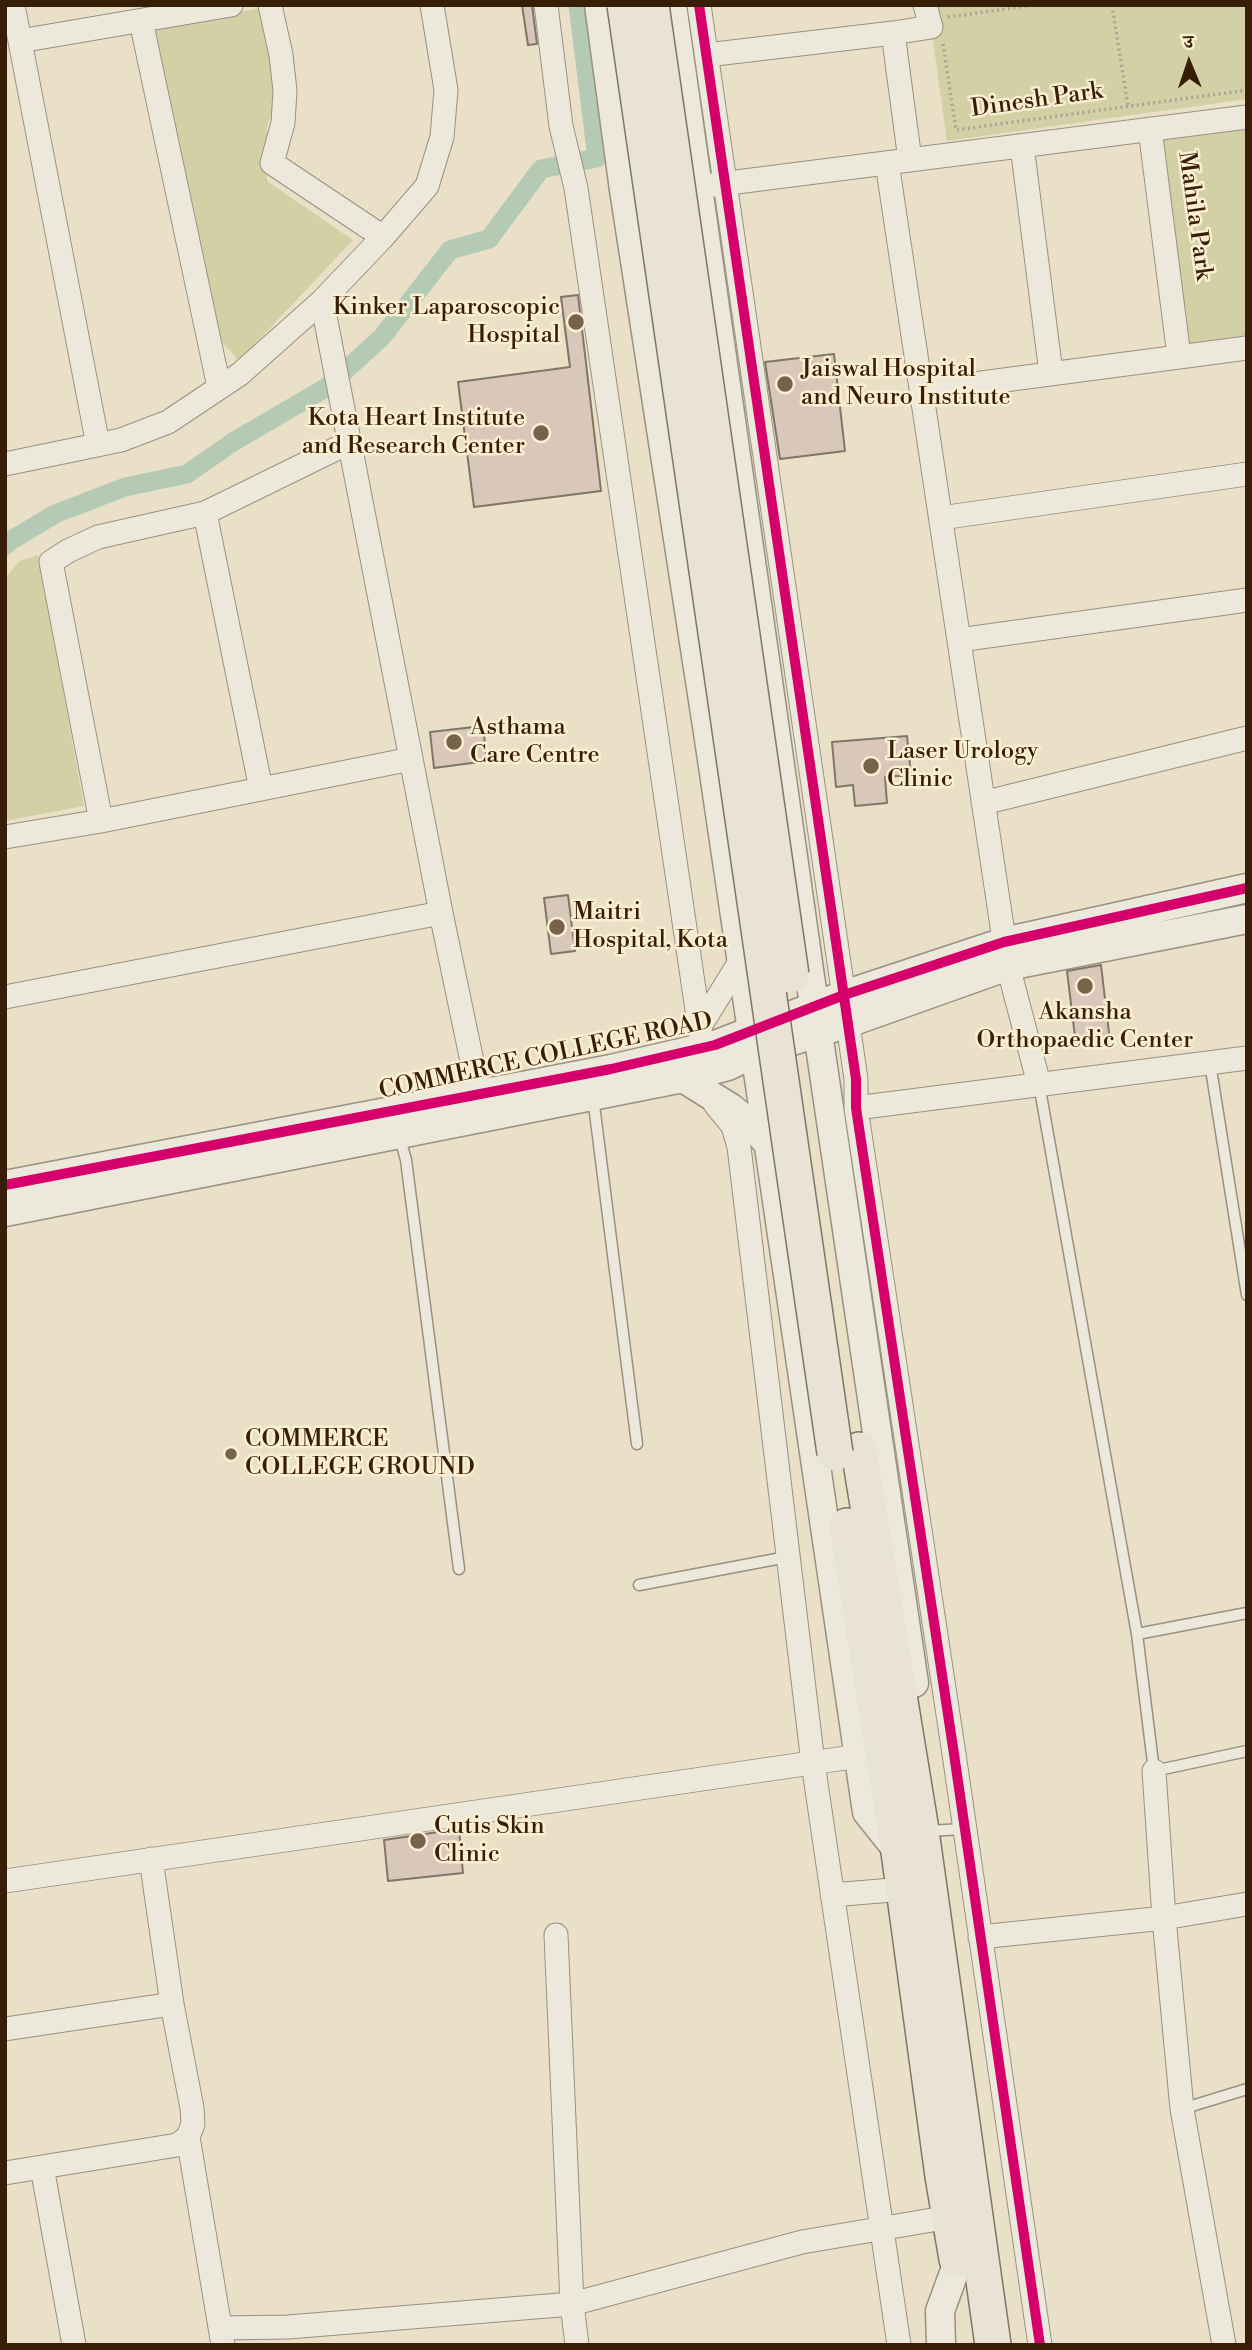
<!DOCTYPE html>
<meta charset="utf-8">
<style>
body{margin:0}
#map{position:relative;width:1252px;height:2350px;overflow:hidden;background:#e9e0c7;font-family:"Libre Bodoni","Noto Serif Devanagari",serif}
canvas{display:block}
.frame{position:absolute;inset:0;border:7px solid #391e07;pointer-events:none}
.north{position:absolute;left:1154px;top:28px;width:70px;height:70px;-webkit-text-stroke:5px #faefd2;paint-order:stroke;rotate:358deg;font-size:19px;font-weight:700;line-height:28px;text-align:center;color:#391e07}
.north::after{content:'';display:block;margin:auto;width:24px;height:32px;background:#391e07;clip-path:polygon(50% 0,100% 100%,50% 72%,0 100%)}
</style>
<div id="map">
<canvas width="1252" height="2350"></canvas>
<div class="frame"></div>
<div class="north">उ</div>
</div>
<script>
const context = document.querySelector('canvas').getContext('2d');
context.lineJoin = 'round';
function fillPath(path, color) {
  context.fillStyle = color;
  context.fill(path, 'evenodd');
}
function shape(rows) {
  const path = new Path2D();
  for (const r of rows) {
    path.moveTo(r[0], r[1]);
    for (let i = 2; i < r.length; i += 2) path.lineTo(r[i], r[i + 1]);
  }
  return path;
}
function trace(path, color, width, dash) {
  context.strokeStyle = color;
  context.lineWidth = width;
  context.lineCap = dash ? 'butt' : 'round';
  context.setLineDash(dash || []);
  context.stroke(path);
}
function label(font, color, halo, rows, align = 'center') {
  context.font = font + ' "Libre Bodoni",serif';
  context.lineWidth = 5;
  context.setLineDash([]);
  context.textBaseline = 'middle';
  context.strokeStyle = halo;
  context.fillStyle = color;
  for (const [text, x, y, turn = 0] of rows) {
    context.save();
    context.translate(x, y);
    context.rotate((+turn || 0) * Math.PI / 180);
    context.textAlign = isNaN(turn) ? turn : align;
    if (halo) context.strokeText(text, 0, 0);
    context.fillText(text, 0, 0);
    context.restore();
  }
}
fillPath(shape([
 [928,5,1247,5,1247,99,947,141],
 [261,8,276,81,274,111,267,125,267,181,353,240,239,361,217,336,150,29],
 [1247,121,1247,342,1183,349,1154,134],
 [38,555,84,806,5,821,5,578,20,561]
]), '#d4d0a6');
trace(shape([
 [5,546,10,541,55,514,125,487,187,474,233,442,327,387,382,337,450,250,489,239,541,169,597,158,578,5]
]), '#b4cab4', 19);
const building = shape([
 [522,5,532,5,537,44,528,45,522,5],
 [578,295,601,491,474,507,458,382,570,367,561,297,578,295],
 [834,354,845,451,780,459,765,362,834,354],
 [483,726,487,761,434,768,430,732,483,726],
 [907,736,911,775,885,777,887,803,855,806,853,785,836,787,832,742,907,736],
 [568,895,575,951,551,954,544,898,568,895],
 [1101,965,1110,1041,1076,1045,1067,971,1101,965],
 [459,1829,463,1873,388,1881,384,1840,459,1829]
]);
fillPath(building, '#d9c7b9');
trace(building, '#7f7666', 2);
const service = shape([
 [1210,1063,1247,1295],
 [1039,1084,1137,1634,1154,1771,1247,1751],
 [593,1097,637,1444],
 [399,1135,406,1160,459,1569],
 [639,1585,787,1557],
 [1137,1634,1247,1613],
 [926,1831,965,1829],
 [1182,2109,1247,2089]
]);
const minor = shape([
 [13,5,98,445],
 [270,5,281,55,285,91,283,123,272,163,383,237],
 [546,5,561,126,576,188,705,1064],
 [699,5,856,1079,856,1108,954,1754,1040,2345],
 [141,21,219,387],
 [893,33,931,27,925,5],
 [20,41,231,5],
 [707,55,893,33,910,160],
 [1150,129,1179,356],
 [1022,146,1051,373],
 [887,163,1008,966,1039,1084],
 [713,185,1247,117],
 [322,301,441,913,482,1109],
 [921,391,1247,348],
 [5,464,121,440,168,422,240,374,322,301,383,237,427,186,442,137,446,90,432,5],
 [205,513,261,789],
 [941,518,1247,474],
 [959,640,1247,600],
 [983,803,1247,738],
 [101,821,51,562,68,551,98,537,205,513,350,442],
 [5,837,101,821,411,759],
 [5,997,441,913],
 [699,1028,741,960],
 [715,1104,733,1126,739,1147,813,1763,899,2345],
 [856,1108,1247,1058],
 [1154,1771,1164,1918,1182,2109,1224,2345],
 [5,1881,859,1756],
 [832,1895,904,1889],
 [556,1935,572,2304,577,2345],
 [980,1937,1164,1918,1247,1904],
 [5,2029,172,2004],
 [188,2137,223,2345],
 [42,2167,74,2345],
 [5,2173,177,2145,188,2137,193,2124,192,2108,172,2004,151,1859],
 [221,2328,288,2327,572,2304,802,2242,950,2217]
]);
const tertiary = shape([
 [599,5,624,190,709,739,867,1812,899,1852],
 [672,5,818,1033,914,1683],
 [683,1078,731,1108,751,1124,769,1145],
 [5,1185,611,1069,715,1045,844,995,1004,942,1247,888],
 [5,1212,683,1078,728,1066,755,1053,848,1023,1008,966,1247,919],
 [941,2345,940,2311,958,2262]
]);
const primary = shape([
 [859,1450,920,1824,993,2345],
 [847,1526,899,1852,943,2176,957,2259]
]);
trace(service, '#999080', 13);
trace(minor, '#999080', 25);
trace(tertiary, '#999080', 31);
trace(primary, '#7f7666', 38);
trace(shape([
 [1112,5,1128,106],
 [948,17,1034,5],
 [943,44,956,130,1247,90]
]), '#aaa397', 3.5, [2, 3.5]);
trace(service, '#ece8db', 10);
trace(minor, '#ece8db', 23);
trace(tertiary, '#ece8db', 28);
trace(primary, '#e9e3d5', 35);
const primaryBridge = shape([
 [625,5,835,1453],
 [651,5,791,975]
]);
trace(primaryBridge, '#7f7666', 38, []);
trace(primaryBridge, '#e9e3d5', 35);
trace(shape([
 [699,5,856,1079,856,1108,954,1754,1040,2345],
 [5,1185,611,1069,715,1045,844,995,1004,942,1247,888]
]), '#d6006c', 10);
for (const [x, y, r, color] of [
 [576,322,9,"#77624a"],
 [785,384,9,"#77624a"],
 [541,433,9,"#77624a"],
 [454,742,9,"#77624a"],
 [871,766,9,"#77624a"],
 [557,927,9,"#77624a"],
 [1085,986,9,"#77624a"],
 [231,1454,7,"#77624a"],
 [418,1841,9,"#77624a"]
]) {
  const dot = new Path2D();
  dot.arc(x, y, r, 0, 2 * Math.PI);
  context.fillStyle = color;
  context.fill(dot);
  trace(dot, '#faefd2', 2.5);
}
label('24px', '#391e07', '#faefd2', [
 ["Dinesh Park",1037,101,-8],
 ["Mahila Park",1194,216,82],
 ["COMMERCE COLLEGE ROAD",546,1057,-12]
]);
label('24px', '#391e07', '#faefd2', [
 ["Kinker Laparoscopic",560,308,"right"],
 ["Hospital",560,336,"right"],
 ["Jaiswal Hospital",801,370],
 ["and Neuro Institute",801,398],
 ["Kota Heart Institute",525,419,"right"],
 ["and Research Center",525,447,"right"],
 ["Asthama",470,728],
 ["Care Centre",470,756],
 ["Laser Urology",887,752],
 ["Clinic",887,780],
 ["Maitri",573,913],
 ["Hospital, Kota",573,941],
 ["Akansha",1085,1013,"center"],
 ["Orthopaedic Center",1085,1041,"center"],
 ["COMMERCE",245,1440],
 ["COLLEGE GROUND",245,1468],
 ["Cutis Skin",434,1827],
 ["Clinic",434,1855]
], 'left');
</script>
